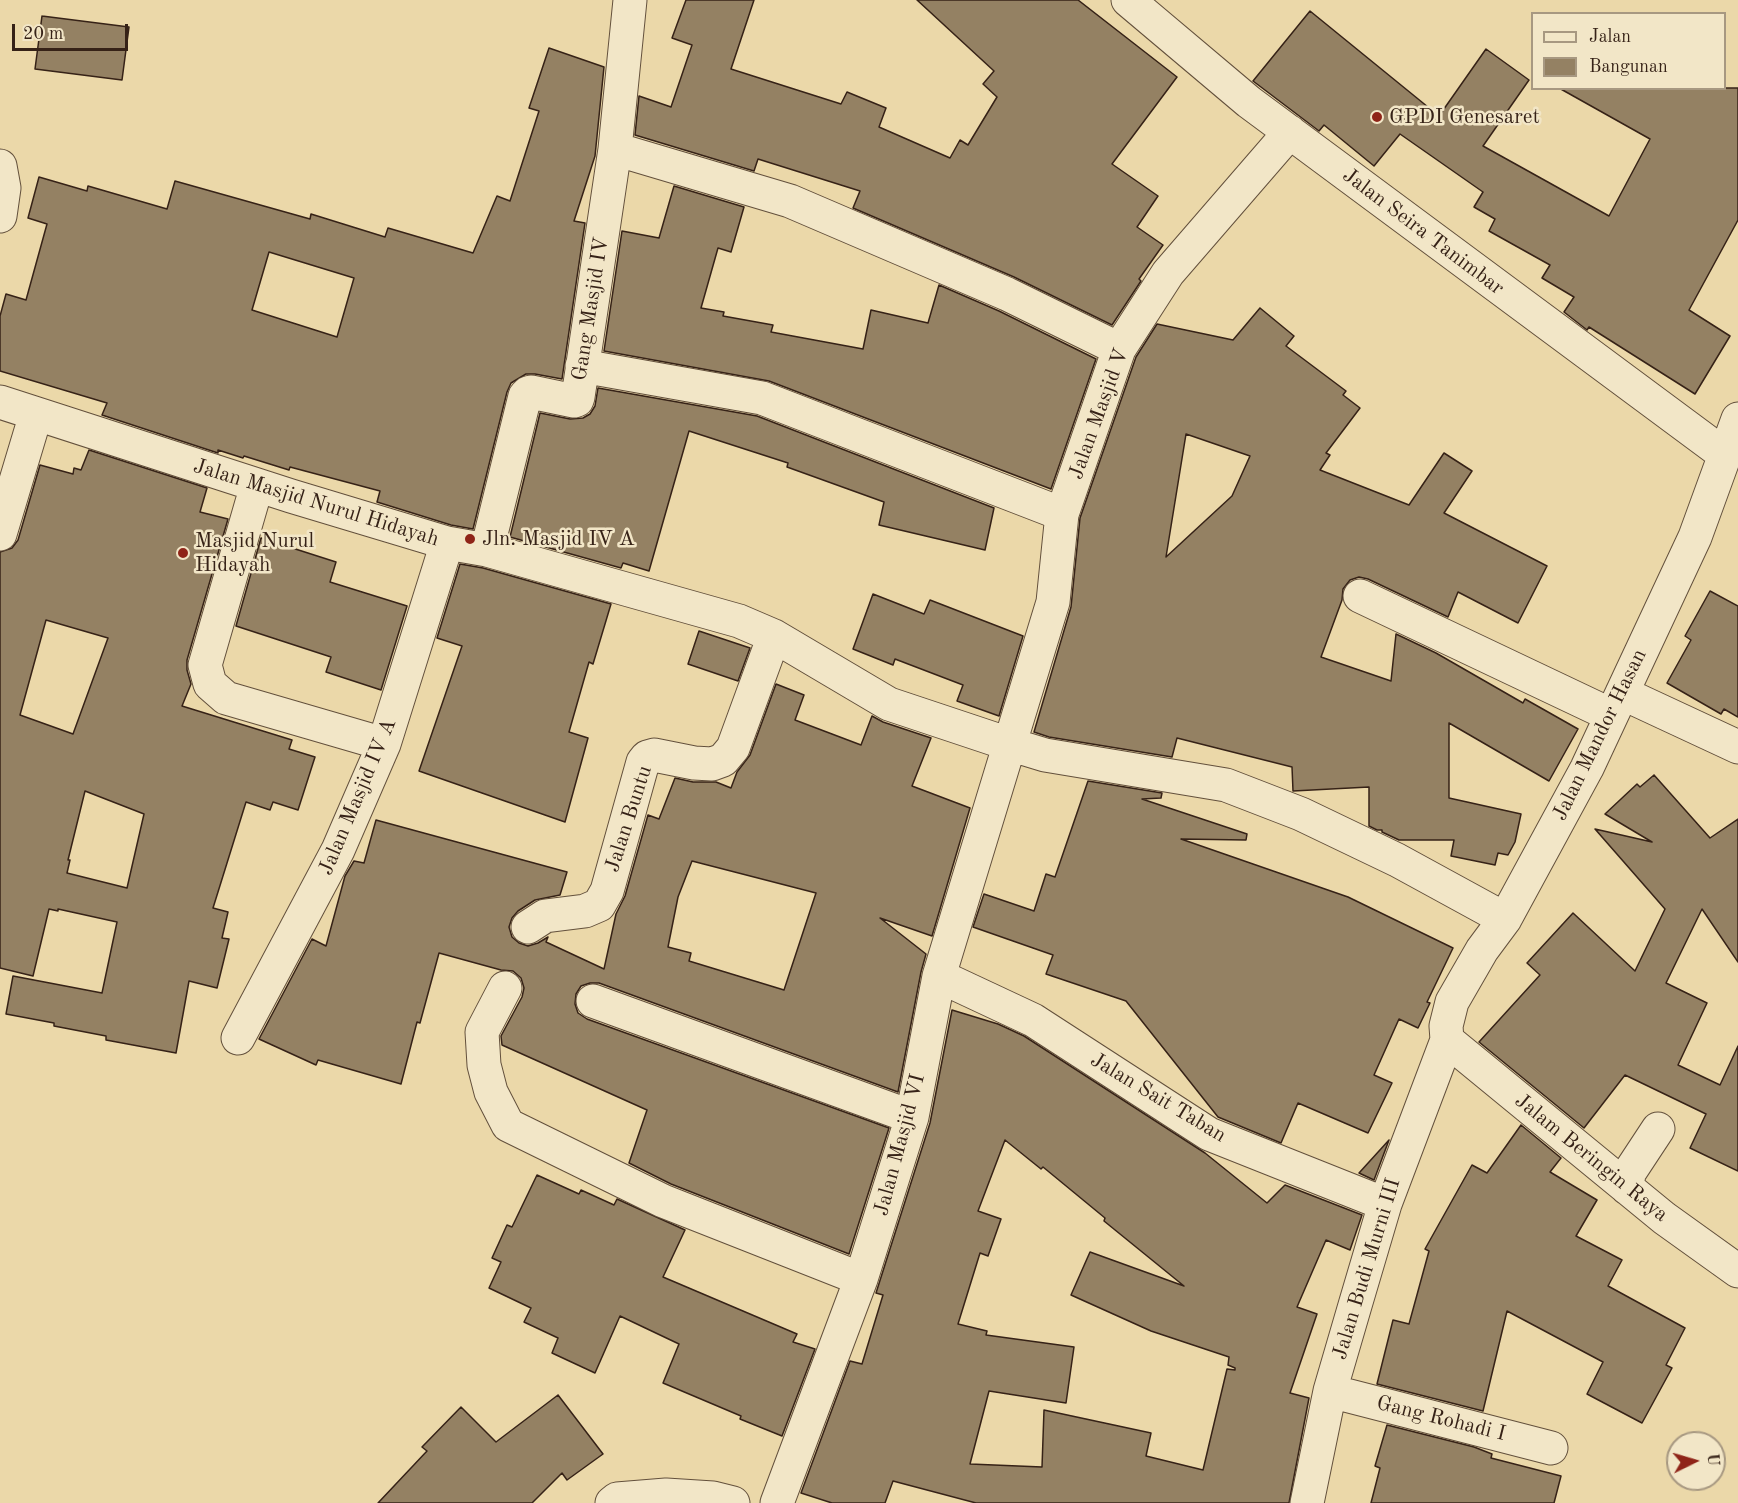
<!DOCTYPE html>
<style>
body{margin:0}
#map{position:relative;width:1738px;height:1503px;overflow:hidden;background:#ebd8a9;font-family:"Old Standard TT",serif}
canvas{display:block}
.legend{position:absolute;left:1531px;top:12px;width:195px;height:78px;box-sizing:border-box;background:#f2e6c7;border:2px solid #a79881;margin:0;padding:8px 10px;list-style:none;font-size:18px;color:#362217}
.legend li{display:flex;align-items:center;gap:12px;height:30px}
.legend b{width:30px;border:2px solid #a79881}
.north{position:absolute;left:1666px;top:1431px;width:60px;height:60px;box-sizing:border-box;background:#f2e6c7;border:2px solid #a79881;border-radius:50%;rotate:85deg;font-size:16px;font-weight:700;line-height:24px;text-align:center;color:#362217}
.north::after{content:'';display:block;margin:auto;width:21px;height:27px;background:#8f2418;clip-path:polygon(50% 0,100% 100%,50% 72%,0 100%)}
.scale{position:absolute;left:12px;top:24px;width:116px;height:27px;box-sizing:border-box;border:3px solid #362217;border-top:0;padding-left:8px;font-size:18px;line-height:21px;white-space:nowrap;color:#362217;-webkit-text-stroke:4px #f2e6c7;paint-order:stroke}
</style>
<div id="map">
<canvas width="1738" height="1503"></canvas>
<ul class="legend">
<li><b style="height:8px;background:#f2e6c7"></b>Jalan</li>
<li><b style="height:16px;background:#948163"></b>Bangunan</li>
</ul>
<div class="north">U</div>
<div class="scale">20 m</div>
</div>
<script>
const context = document.querySelector('canvas').getContext('2d');
context.lineJoin = 'round';
function fillPath(path, color) {
  context.fillStyle = color;
  context.fill(path, 'evenodd');
}
function shape(rows) {
  const path = new Path2D();
  for (const r of rows) {
    path.moveTo(r[0], r[1]);
    for (let i = 2; i < r.length; i += 2) path.lineTo(r[i], r[i + 1]);
  }
  return path;
}
function trace(path, color, width, dash) {
  context.strokeStyle = color;
  context.lineWidth = width;
  context.lineCap = dash ? 'butt' : 'round';
  context.setLineDash(dash || []);
  context.stroke(path);
}
function label(font, color, halo, rows, align = 'center') {
  context.font = font + ' "Old Standard TT",serif';
  context.lineWidth = 5;
  context.setLineDash([]);
  context.textBaseline = 'middle';
  context.strokeStyle = halo;
  context.fillStyle = color;
  for (const [text, x, y, turn = 0] of rows) {
    context.save();
    context.translate(x, y);
    context.rotate((+turn || 0) * Math.PI / 180);
    context.textAlign = isNaN(turn) ? turn : align;
    if (halo) context.strokeText(text, 0, 0);
    context.fillText(text, 0, 0);
    context.restore();
  }
}
const building = shape([
 [686,0,754,0,731,69,841,104,847,92,886,108,879,127,950,158,960,140,968,145,997,97,983,84,994,71,917,0,1078,0,1177,77,1112,164,1158,196,1137,227,1163,245,1139,279,1141,281,1112,325,1014,277,853,208,860,191,758,159,754,171,635,135,639,96,671,107,692,45,672,38,686,0],
 [1310,11,1439,116,1486,49,1529,80,1483,146,1609,216,1650,139,1559,88,1738,88,1738,220,1689,310,1730,336,1695,394,1589,327,1587,330,1564,312,1574,297,1542,278,1550,265,1489,231,1495,219,1474,207,1483,192,1400,134,1374,166,1324,125,1319,131,1253,81,1310,11],
 [42,16,129,27,122,80,35,69,42,16],
 [549,48,604,67,595,156,574,221,585,223,562,379,535,374,526,374,511,383,507,392,473,529,451,525,377,502,380,491,290,467,289,470,244,456,243,458,218,450,218,453,102,415,107,403,0,371,0,316,6,294,26,300,47,224,28,218,39,177,87,191,88,186,167,209,175,181,310,219,311,214,385,237,388,228,473,253,497,196,510,201,539,111,529,108,549,48],
 [269,252,354,278,337,337,252,310,269,252],
 [674,186,744,207,731,252,718,248,701,308,724,312,723,316,773,325,771,332,863,349,871,310,928,323,939,285,999,311,1096,359,1051,489,769,381,604,351,622,231,659,238,674,186],
 [1260,308,1294,336,1286,346,1346,391,1343,395,1360,408,1326,453,1330,455,1320,470,1409,505,1444,453,1472,471,1444,513,1547,566,1518,623,1458,592,1448,617,1368,579,1359,577,1350,580,1343,589,1342,600,1321,657,1391,681,1396,634,1436,653,1523,703,1525,699,1578,729,1549,781,1449,723,1449,798,1521,814,1515,842,1508,855,1498,853,1495,865,1451,856,1454,840,1399,840,1382,832,1382,830,1377,830,1369,826,1369,787,1293,791,1292,767,1177,738,1172,757,1049,737,1034,732,1071,607,1080,518,1136,357,1157,324,1233,340,1260,308],
 [1186,434,1250,456,1232,496,1166,557,1186,434],
 [598,388,757,416,994,508,985,550,879,525,884,502,787,467,788,463,689,431,649,571,623,563,621,568,510,537,540,413,570,419,583,418,590,414,595,406,598,388],
 [89,450,207,488,200,512,228,519,187,660,187,670,191,684,182,706,292,740,289,749,315,757,298,810,273,802,270,810,246,802,213,908,228,912,222,938,229,939,217,988,189,981,176,1053,106,1040,106,1036,54,1026,54,1023,6,1014,13,976,102,993,117,922,58,909,58,911,49,909,33,976,0,968,0,552,12,548,18,540,40,465,73,474,74,468,81,470,89,450],
 [46,620,108,638,73,734,20,715,46,620],
 [85,791,144,814,127,888,67,873,70,860,68,860,85,791],
 [261,538,336,562,330,582,407,606,381,690,326,672,331,657,236,626,261,538],
 [460,564,483,568,611,604,593,664,589,662,569,732,588,738,565,822,419,771,462,646,437,638,460,564],
 [1710,591,1738,606,1738,717,1724,709,1721,714,1667,683,1691,640,1685,636,1710,591],
 [873,594,924,614,930,600,1023,636,999,716,957,701,963,685,895,659,893,665,853,649,873,594],
 [699,631,750,648,738,681,688,664,699,631],
 [776,684,804,695,795,720,861,745,872,716,883,722,931,738,912,786,970,808,932,936,880,918,926,954,921,972,898,1092,599,983,590,983,581,986,576,994,575,1004,578,1013,587,1019,889,1128,849,1254,671,1184,629,1163,647,1110,502,1045,501,1036,522,997,524,988,521,978,513,971,501,970,439,953,420,1023,417,1022,401,1084,318,1060,316,1065,259,1039,312,939,326,946,345,876,354,861,364,863,376,820,567,872,560,895,535,900,518,911,512,918,509,927,512,937,519,943,528,946,538,943,548,937,546,942,604,969,616,914,625,896,648,815,659,819,675,778,693,782,716,782,731,788,737,772,750,755,776,684],
 [692,861,816,893,784,990,689,961,691,953,668,947,678,897,692,861],
 [1654,775,1710,838,1738,819,1738,962,1702,909,1666,983,1707,1003,1678,1065,1720,1085,1738,1046,1738,1171,1690,1148,1706,1114,1625,1075,1584,1128,1479,1042,1540,975,1527,963,1573,913,1635,971,1665,909,1595,829,1652,842,1605,814,1637,784,1640,787,1654,775],
 [1088,781,1162,793,1161,798,1142,799,1247,834,1246,840,1181,839,1348,897,1453,948,1427,1002,1430,1003,1418,1028,1399,1019,1374,1075,1392,1083,1368,1133,1298,1103,1281,1143,1218,1117,1126,1001,1046,974,1053,955,973,927,984,894,1034,911,1046,874,1055,877,1088,781],
 [952,1010,998,1024,1024,1036,1205,1153,1267,1203,1285,1185,1362,1215,1350,1250,1326,1240,1297,1307,1317,1314,1290,1393,1309,1398,1289,1503,976,1503,893,1481,885,1503,832,1503,801,1493,850,1361,862,1364,883,1295,876,1293,930,1123,952,1010],
 [1005,1140,1041,1169,1043,1167,1105,1218,1104,1221,1184,1286,1090,1252,1071,1295,1151,1331,1229,1357,1228,1365,1235,1368,1235,1370,1227,1369,1203,1470,1146,1456,1151,1433,1044,1410,1042,1467,970,1464,989,1391,1066,1403,1074,1347,986,1335,987,1331,958,1324,980,1253,988,1256,1001,1219,978,1211,1005,1140],
 [1521,1125,1561,1158,1550,1172,1597,1200,1576,1236,1622,1260,1608,1286,1685,1328,1666,1365,1672,1368,1642,1423,1587,1394,1603,1362,1507,1311,1483,1411,1377,1384,1393,1320,1409,1324,1429,1251,1425,1249,1472,1165,1487,1173,1521,1125],
 [1389,1140,1374,1180,1359,1173,1389,1140],
 [537,1175,579,1194,581,1190,614,1205,617,1199,685,1230,663,1277,797,1334,793,1342,815,1349,782,1436,740,1419,741,1416,663,1383,679,1344,620,1316,595,1373,552,1353,558,1338,524,1322,531,1308,489,1288,501,1262,492,1258,507,1225,512,1227,537,1175],
 [558,1395,603,1454,567,1480,562,1473,532,1503,378,1503,427,1451,422,1447,461,1407,496,1442,558,1395],
 [1387,1425,1474,1447,1492,1454,1491,1458,1561,1476,1554,1503,1371,1503,1380,1468,1375,1466,1387,1425]
]);
fillPath(building, '#948163');
trace(building, '#362217', 1.5);
const minor = shape([
 [1128,0,1249,102,1725,455],
 [615,149,790,201,1007,294,1119,349],
 [0,166,4,188,0,216],
 [582,366,762,398,1062,514],
 [0,402,291,496,447,543,487,550,739,621,774,636,889,704,1009,744,1045,755,1226,785,1301,814,1397,860,1505,919],
 [257,485,205,665,210,684,226,698,384,744],
 [0,534,36,414],
 [487,550,525,396,528,393,531,392,574,401,577,400,578,397,615,149,630,0],
 [1360,596,1611,715],
 [1622,693,1738,747],
 [528,927,545,916,585,911,599,905,607,891,643,762,647,757,654,755,694,763,712,764,723,760,733,748,774,636],
 [939,976,1033,1020,1209,1134,1385,1204],
 [505,988,482,1032,484,1065,491,1092,508,1125,663,1201,861,1279],
 [593,1001,912,1117],
 [238,1038,338,850,384,744,447,543],
 [1447,1040,1664,1218,1738,1271],
 [1627,1188,1629,1173,1658,1129],
 [1330,1391,1551,1448],
 [612,1503,617,1499,666,1495,713,1498,733,1503],
 [777,1503,861,1279,912,1117,939,976,1053,602,1062,514,1119,349,1168,273,1290,132],
 [1307,1503,1330,1391,1356,1302,1385,1204,1447,1040,1446,1026,1452,1002,1482,950,1505,919,1587,768,1695,537,1738,419]
]);
trace(minor, '#63503c', 35);
trace(minor, '#f2e6c7', 33);
for (const [x, y, r, color] of [
 [1377,117,6,"#8f2418"],
 [470,539,6,"#8f2418"],
 [183,553,6,"#8f2418"]
]) {
  const dot = new Path2D();
  dot.arc(x, y, r, 0, 2 * Math.PI);
  context.fillStyle = color;
  context.fill(dot);
  trace(dot, '#f2e6c7', 2);
}
label('21px', '#362217', '#f2e6c7', [
 ["GPDI Genesaret",1389,117],
 ["Jln. Masjid IV A",482,539],
 ["Masjid Nurul",195,541],
 ["Hidayah",195,565]
], 'left');
label('21px', '#362217', '#f2e6c7', [
 ["Jalan Seira Tanimbar",1423,232,37],
 ["Gang Masjid IV",591,309,-81],
 ["Jalan Masjid V",1099,414,-70],
 ["Jalan Masjid Nurul Hidayah",316,503,17],
 ["Jalan Mandor Hasan",1600,735,-64],
 ["Jalan Masjid IV A",358,797,-67],
 ["Jalan Buntu",629,819,-72],
 ["Jalan Sait Taban",1158,1098,31],
 ["Jalan Masjid VI",900,1145,-75],
 ["Jalam Beringin Raya",1591,1158,39],
 ["Jalan Budi Murni III",1367,1269,-73],
 ["Gang Rohadi I",1441,1419,14]
]);
</script>
